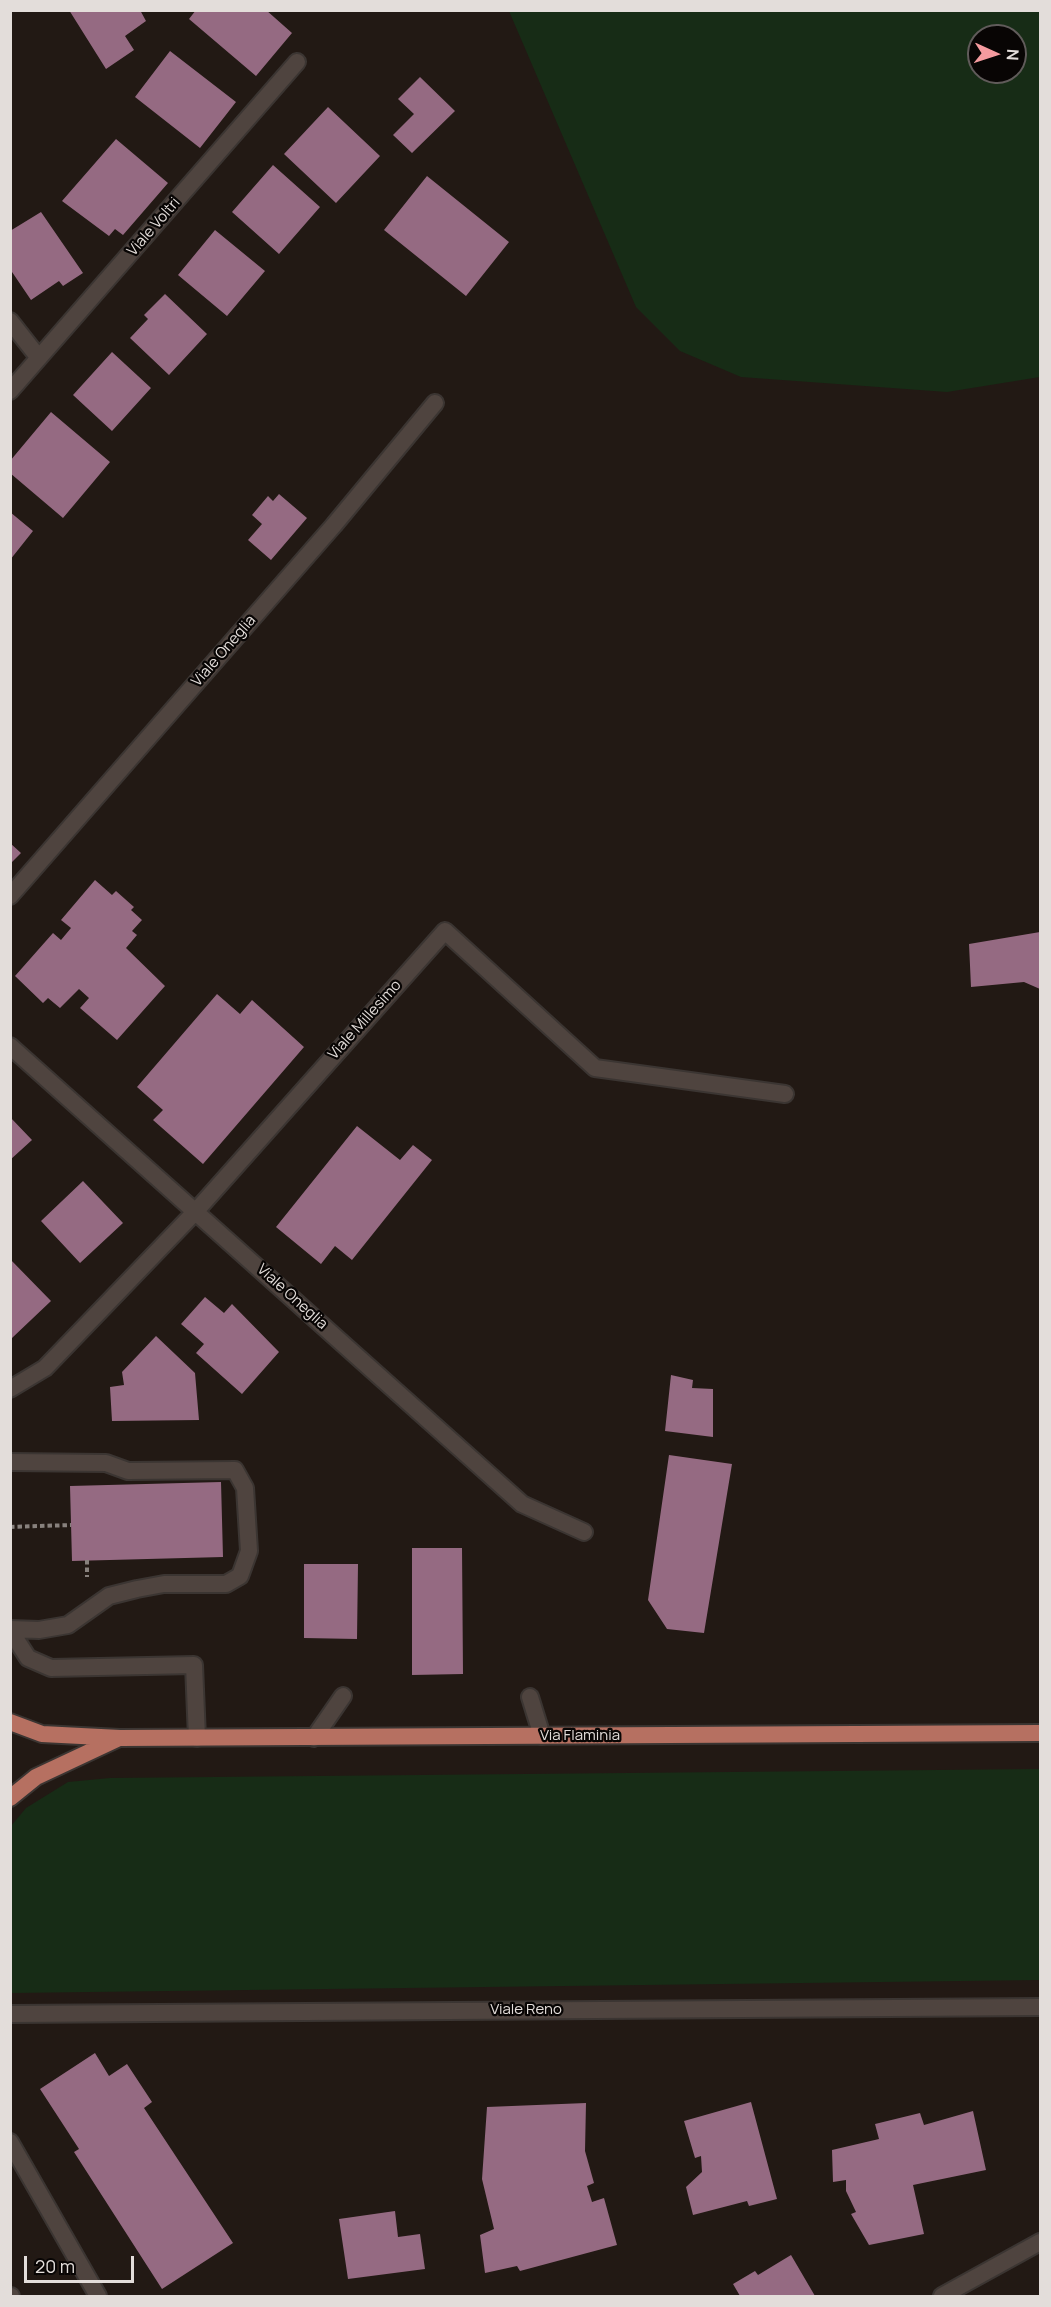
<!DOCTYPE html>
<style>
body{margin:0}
#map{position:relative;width:1051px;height:2307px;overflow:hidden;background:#221914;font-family:Manrope,sans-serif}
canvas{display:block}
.frame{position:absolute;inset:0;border:12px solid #e3ddda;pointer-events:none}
.north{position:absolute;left:967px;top:24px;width:60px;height:60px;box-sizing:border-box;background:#080504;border:2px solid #605b5a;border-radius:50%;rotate:93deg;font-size:16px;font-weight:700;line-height:24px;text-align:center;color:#e3ddda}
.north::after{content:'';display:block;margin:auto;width:21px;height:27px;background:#f59b9f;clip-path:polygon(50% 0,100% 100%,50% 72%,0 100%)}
.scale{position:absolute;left:24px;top:2256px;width:110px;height:27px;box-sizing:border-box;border:3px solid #e3ddda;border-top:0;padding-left:8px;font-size:18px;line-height:21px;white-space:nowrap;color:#e3ddda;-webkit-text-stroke:4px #080504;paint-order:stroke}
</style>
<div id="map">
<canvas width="1051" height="2307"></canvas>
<div class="frame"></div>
<div class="north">N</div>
<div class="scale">20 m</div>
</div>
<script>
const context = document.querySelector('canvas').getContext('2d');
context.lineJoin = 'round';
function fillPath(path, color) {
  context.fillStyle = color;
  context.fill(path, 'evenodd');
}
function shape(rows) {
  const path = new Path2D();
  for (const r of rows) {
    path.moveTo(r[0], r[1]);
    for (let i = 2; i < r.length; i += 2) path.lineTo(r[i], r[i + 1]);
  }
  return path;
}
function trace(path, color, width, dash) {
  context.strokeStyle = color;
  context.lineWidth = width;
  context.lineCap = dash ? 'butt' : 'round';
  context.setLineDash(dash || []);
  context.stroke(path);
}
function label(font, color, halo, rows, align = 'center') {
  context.font = font + ' Manrope,sans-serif';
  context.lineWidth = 4.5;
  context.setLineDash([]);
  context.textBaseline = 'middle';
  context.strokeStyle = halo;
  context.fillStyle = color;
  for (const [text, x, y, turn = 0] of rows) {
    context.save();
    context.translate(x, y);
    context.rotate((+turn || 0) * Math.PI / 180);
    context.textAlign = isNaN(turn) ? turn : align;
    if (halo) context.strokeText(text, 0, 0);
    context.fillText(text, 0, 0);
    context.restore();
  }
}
fillPath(shape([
 [509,11,1040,11,1040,377,947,392,741,377,680,351,636,307],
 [979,36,1015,36,1015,72,979,72],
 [1040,1769,1040,1980,11,1993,11,1826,26,1808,68,1782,110,1778]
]), '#172c16');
fillPath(shape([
 [69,10,140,10,146,21,125,36,134,50,106,69],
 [196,10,266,10,292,33,256,76,189,19],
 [170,51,236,102,200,148,135,97],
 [420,77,455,111,412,153,393,135,414,114,398,99],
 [328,107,380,156,336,203,284,154],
 [116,139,168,183,123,235,115,229,109,236,62,201],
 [273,165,320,207,279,254,232,212],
 [427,176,509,242,466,296,384,230],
 [41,212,83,273,63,286,59,281,31,300,10,269,10,231],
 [215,230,265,271,227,316,178,275],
 [165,294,207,334,169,375,130,338,148,319,144,315],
 [112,352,151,388,112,431,73,395],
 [51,412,110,462,63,518,10,473,10,461],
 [279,494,307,518,271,560,248,540,262,524,252,515,268,496,273,501],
 [10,512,33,531,10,560],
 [10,843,21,853,10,864],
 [95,880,112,895,116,891,134,907,131,910,142,920,132,931,137,935,126,948,165,986,117,1040,80,1008,89,998,79,989,60,1008,48,998,43,1003,15,976,53,933,61,940,71,928,61,920],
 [1040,932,1040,989,1024,982,971,987,969,944],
 [217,994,240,1014,252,1000,304,1047,203,1164,153,1120,163,1110,137,1087],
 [10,1117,32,1140,10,1160],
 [357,1126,400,1160,413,1145,432,1160,352,1260,335,1246,321,1264,276,1227],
 [83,1181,123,1223,80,1263,41,1221],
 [10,1259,51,1301,12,1338,10,1336],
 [205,1297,224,1313,232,1304,279,1352,242,1394,196,1353,204,1344,181,1324],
 [156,1336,195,1373,199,1420,112,1421,110,1387,124,1385,122,1372],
 [671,1375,693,1380,692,1388,713,1389,713,1437,665,1431],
 [669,1455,732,1464,704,1633,667,1629,648,1600],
 [221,1482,223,1557,72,1561,70,1486],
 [412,1548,462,1548,463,1674,412,1675],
 [304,1564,358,1564,357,1639,304,1638],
 [95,2053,109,2076,127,2064,152,2102,144,2108,233,2243,162,2289,74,2152,79,2149,40,2089],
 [751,2102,777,2199,749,2206,747,2201,693,2215,686,2187,702,2172,701,2156,695,2158,684,2121],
 [586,2103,585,2151,594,2183,587,2186,592,2202,604,2198,617,2245,520,2271,517,2266,485,2273,480,2235,494,2229,482,2179,487,2107],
 [973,2111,986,2170,913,2185,924,2234,869,2245,851,2214,856,2212,846,2191,846,2180,833,2182,832,2150,879,2139,875,2124,920,2113,924,2125],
 [395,2211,398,2237,420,2234,425,2269,348,2279,339,2219],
 [791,2255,815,2296,740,2296,733,2284,755,2271,758,2275]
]), '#956a82');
const service = shape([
 [10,1462,106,1463,128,1471,235,1470,245,1488,249,1551,240,1576,226,1584,164,1584,137,1589,109,1596,68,1625,39,1630,10,1629],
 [10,1630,28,1658,51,1668,194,1665,197,1738],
 [530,1697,542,1736],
 [314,1738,343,1696]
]);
const minor = shape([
 [10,321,39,358],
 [10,391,297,62],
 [10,896,334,525,435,403],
 [10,1046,522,1504,584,1532],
 [10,1389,45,1368,196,1211,445,931,595,1068,785,1094],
 [10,2014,1040,2007],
 [10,2142,98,2296],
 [942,2296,1040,2242]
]);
const tertiary = shape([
 [10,2296,11,2296]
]);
const primary = shape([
 [10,1722,42,1734,120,1738,1040,1733],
 [10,1798,36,1777,117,1739]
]);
trace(service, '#3b3532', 20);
trace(minor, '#3b3532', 20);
trace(tertiary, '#3b3532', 20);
trace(primary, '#3b3532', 20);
trace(shape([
 [10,1527,71,1525],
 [87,1560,87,1577]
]), '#88817d', 4, [4.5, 3]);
trace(service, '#4f443f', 16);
trace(minor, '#4f443f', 16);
trace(tertiary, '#4f443f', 16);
trace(primary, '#b67061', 16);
label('15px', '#e3ddda', '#080504', [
 ["Viale Voltri",154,227,-49],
 ["Viale Oneglia",224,651,-49],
 ["Viale Millesimo",365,1020,-48],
 ["Viale Oneglia",292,1297,42],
 ["Via Flaminia",580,1736],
 ["Viale Reno",526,2010]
]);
</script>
